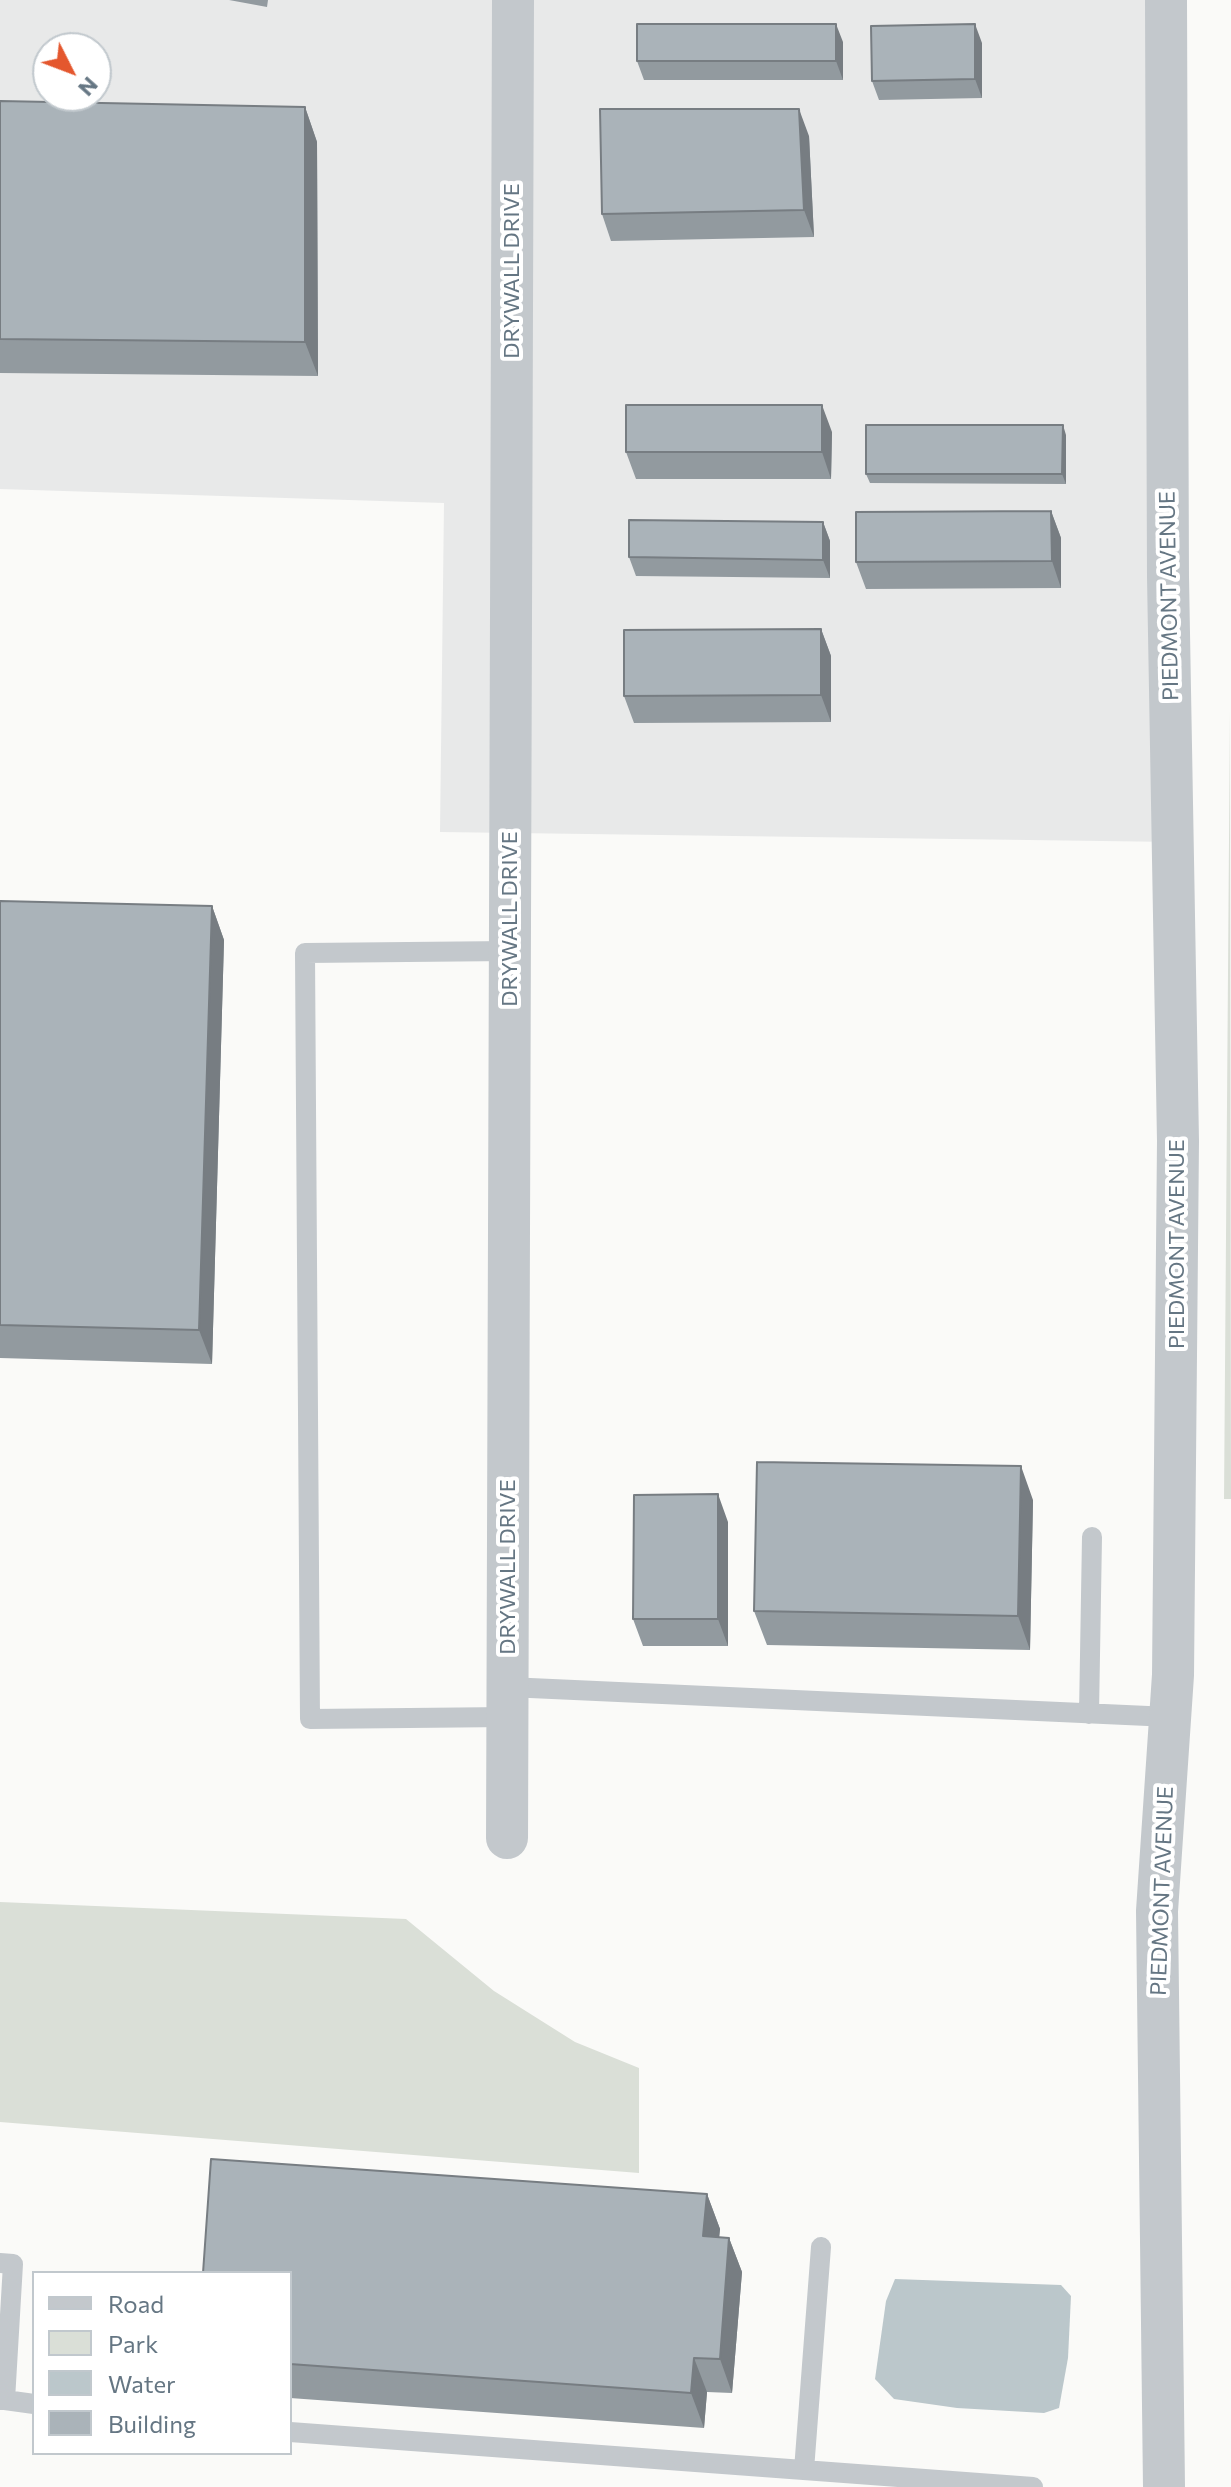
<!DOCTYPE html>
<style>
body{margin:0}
#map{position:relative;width:1231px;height:2487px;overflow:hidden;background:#fafaf8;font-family:Commissioner,sans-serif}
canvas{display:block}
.legend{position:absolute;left:32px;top:2271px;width:260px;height:184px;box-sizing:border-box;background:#fff;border:2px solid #c1c8cd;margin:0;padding:10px 14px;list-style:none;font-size:24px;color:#657683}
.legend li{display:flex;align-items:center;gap:16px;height:40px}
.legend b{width:40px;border:2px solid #c1c8cd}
.north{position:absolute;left:32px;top:32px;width:80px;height:80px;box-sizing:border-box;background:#fff;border:2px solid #c1c8cd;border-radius:50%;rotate:132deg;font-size:22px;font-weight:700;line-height:32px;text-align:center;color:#657683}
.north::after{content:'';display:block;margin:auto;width:28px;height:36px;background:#e4572e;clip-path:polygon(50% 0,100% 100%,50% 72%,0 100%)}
</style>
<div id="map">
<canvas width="1231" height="2487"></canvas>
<ul class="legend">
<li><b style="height:10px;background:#c3c8cc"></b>Road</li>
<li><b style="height:22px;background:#dadfd7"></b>Park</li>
<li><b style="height:22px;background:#bbc7cb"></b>Water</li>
<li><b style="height:22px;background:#aab3b9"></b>Building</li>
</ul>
<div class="north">N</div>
</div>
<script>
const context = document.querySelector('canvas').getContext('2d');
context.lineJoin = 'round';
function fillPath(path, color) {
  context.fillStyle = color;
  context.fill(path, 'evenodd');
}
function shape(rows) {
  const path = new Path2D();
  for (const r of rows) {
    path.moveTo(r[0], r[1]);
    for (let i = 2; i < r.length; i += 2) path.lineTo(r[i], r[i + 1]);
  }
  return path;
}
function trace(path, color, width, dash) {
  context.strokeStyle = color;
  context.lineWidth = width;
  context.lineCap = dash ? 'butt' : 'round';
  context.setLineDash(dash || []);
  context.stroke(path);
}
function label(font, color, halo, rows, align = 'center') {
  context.font = font + ' Commissioner,sans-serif';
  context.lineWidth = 8;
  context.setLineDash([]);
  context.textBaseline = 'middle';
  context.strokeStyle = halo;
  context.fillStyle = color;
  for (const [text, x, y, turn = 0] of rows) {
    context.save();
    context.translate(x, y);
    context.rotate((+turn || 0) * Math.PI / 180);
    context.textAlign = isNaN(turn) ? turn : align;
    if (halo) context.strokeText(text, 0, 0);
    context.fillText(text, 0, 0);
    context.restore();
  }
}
fillPath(shape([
 [0,0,1166,0,1175,842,440,832,444,503,0,489],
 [48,48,96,48,96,96,48,96]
]), '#e8e9e9');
fillPath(shape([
 [1230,709,1231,1499,1224,1499],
 [0,1902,406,1919,494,1991,575,2042,639,2068,639,2173,0,2122]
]), '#dadfd7');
fillPath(shape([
 [895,2279,1061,2285,1071,2296,1068,2358,1059,2408,1044,2413,957,2408,894,2399,875,2379,886,2301]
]), '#bbc7cb');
trace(shape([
 [508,1687,1170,1717],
 [1089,1714,1092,1537],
 [508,1717,310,1719,305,953,510,951],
 [0,2263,13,2264,5,2400,0,2400],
 [5,2400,34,2404],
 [290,2432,1033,2487],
 [804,2470,821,2247]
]), '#c3c8cc', 20);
trace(shape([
 [507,1838,513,0],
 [1164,2487,1157,1911,1173,1675,1178,1141,1168,577,1166,0]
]), '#c3c8cc', 42);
fillPath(shape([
 [229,0,268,0,267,7],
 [843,42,843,80,644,80,637,61],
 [982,43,982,98,879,100,872,81],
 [0,101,305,107,317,142,318,376,0,373],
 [809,136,814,237,611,241,602,214],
 [832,432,831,479,636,479,626,452],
 [1066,435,1066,484,870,483,866,474],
 [1051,511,1061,538,1061,588,866,589,856,562],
 [823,522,830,541,830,578,636,576,629,557],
 [821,629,831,656,831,722,634,723,624,696],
 [0,901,212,906,224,940,212,1364,0,1358],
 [1033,1500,1030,1650,767,1645,754,1611],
 [728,1522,728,1646,643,1646,633,1619],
 [707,2194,720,2229,719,2237,729,2238,742,2272,732,2393,707,2392,704,2428,290,2398,290,2273]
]), '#929a9f');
fillPath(shape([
 [836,24,843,42,843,80,836,61],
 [975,24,982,43,982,98,975,79],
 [305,107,317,142,318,376,305,342],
 [799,109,809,136,814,237,804,210],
 [822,405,832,432,831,479,822,452],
 [1063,425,1066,435,1066,484,1062,474],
 [1051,511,1061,538,1061,588,1052,561],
 [823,522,830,541,830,578,823,560],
 [821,629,831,656,831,722,821,695],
 [212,906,224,940,212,1364,199,1330],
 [1021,1466,1033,1500,1030,1650,1018,1616],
 [718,1494,728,1522,728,1646,718,1619],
 [707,2194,720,2229,716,2270,703,2236],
 [729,2238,742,2272,732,2393,720,2359],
 [694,2358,707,2392,704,2428,691,2393]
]), '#777d82');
const building = shape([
 [637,24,836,24,836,61,637,61,637,24],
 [975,24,975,79,872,81,871,26,975,24],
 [0,101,305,107,305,342,0,339,0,101],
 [600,109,799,109,804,210,602,214,600,109],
 [626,405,822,405,822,452,626,452,626,405],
 [866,425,1063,425,1062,474,866,474,866,425],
 [1051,511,1052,561,856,562,856,512,1051,511],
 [629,520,823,522,823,560,629,557,629,520],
 [821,629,821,695,624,696,624,630,821,629],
 [0,901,212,906,199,1330,0,1325,0,901],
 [757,1462,1021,1466,1018,1616,754,1611,757,1462],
 [718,1494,718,1619,633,1619,634,1495,718,1494],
 [211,2159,707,2194,703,2236,729,2238,720,2359,694,2358,691,2393,290,2364,290,2273,203,2273,211,2159]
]);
fillPath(building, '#aab3b9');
trace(building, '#777d82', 2);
label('22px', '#657683', '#fff', [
 ["DRYWALL DRIVE",512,271,-90],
 ["PIEDMONT AVENUE",1169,596,-91],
 ["DRYWALL DRIVE",510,919,-90],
 ["PIEDMONT AVENUE",1177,1244,-90],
 ["DRYWALL DRIVE",508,1567,-90],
 ["PIEDMONT AVENUE",1162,1891,-88]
]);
</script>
